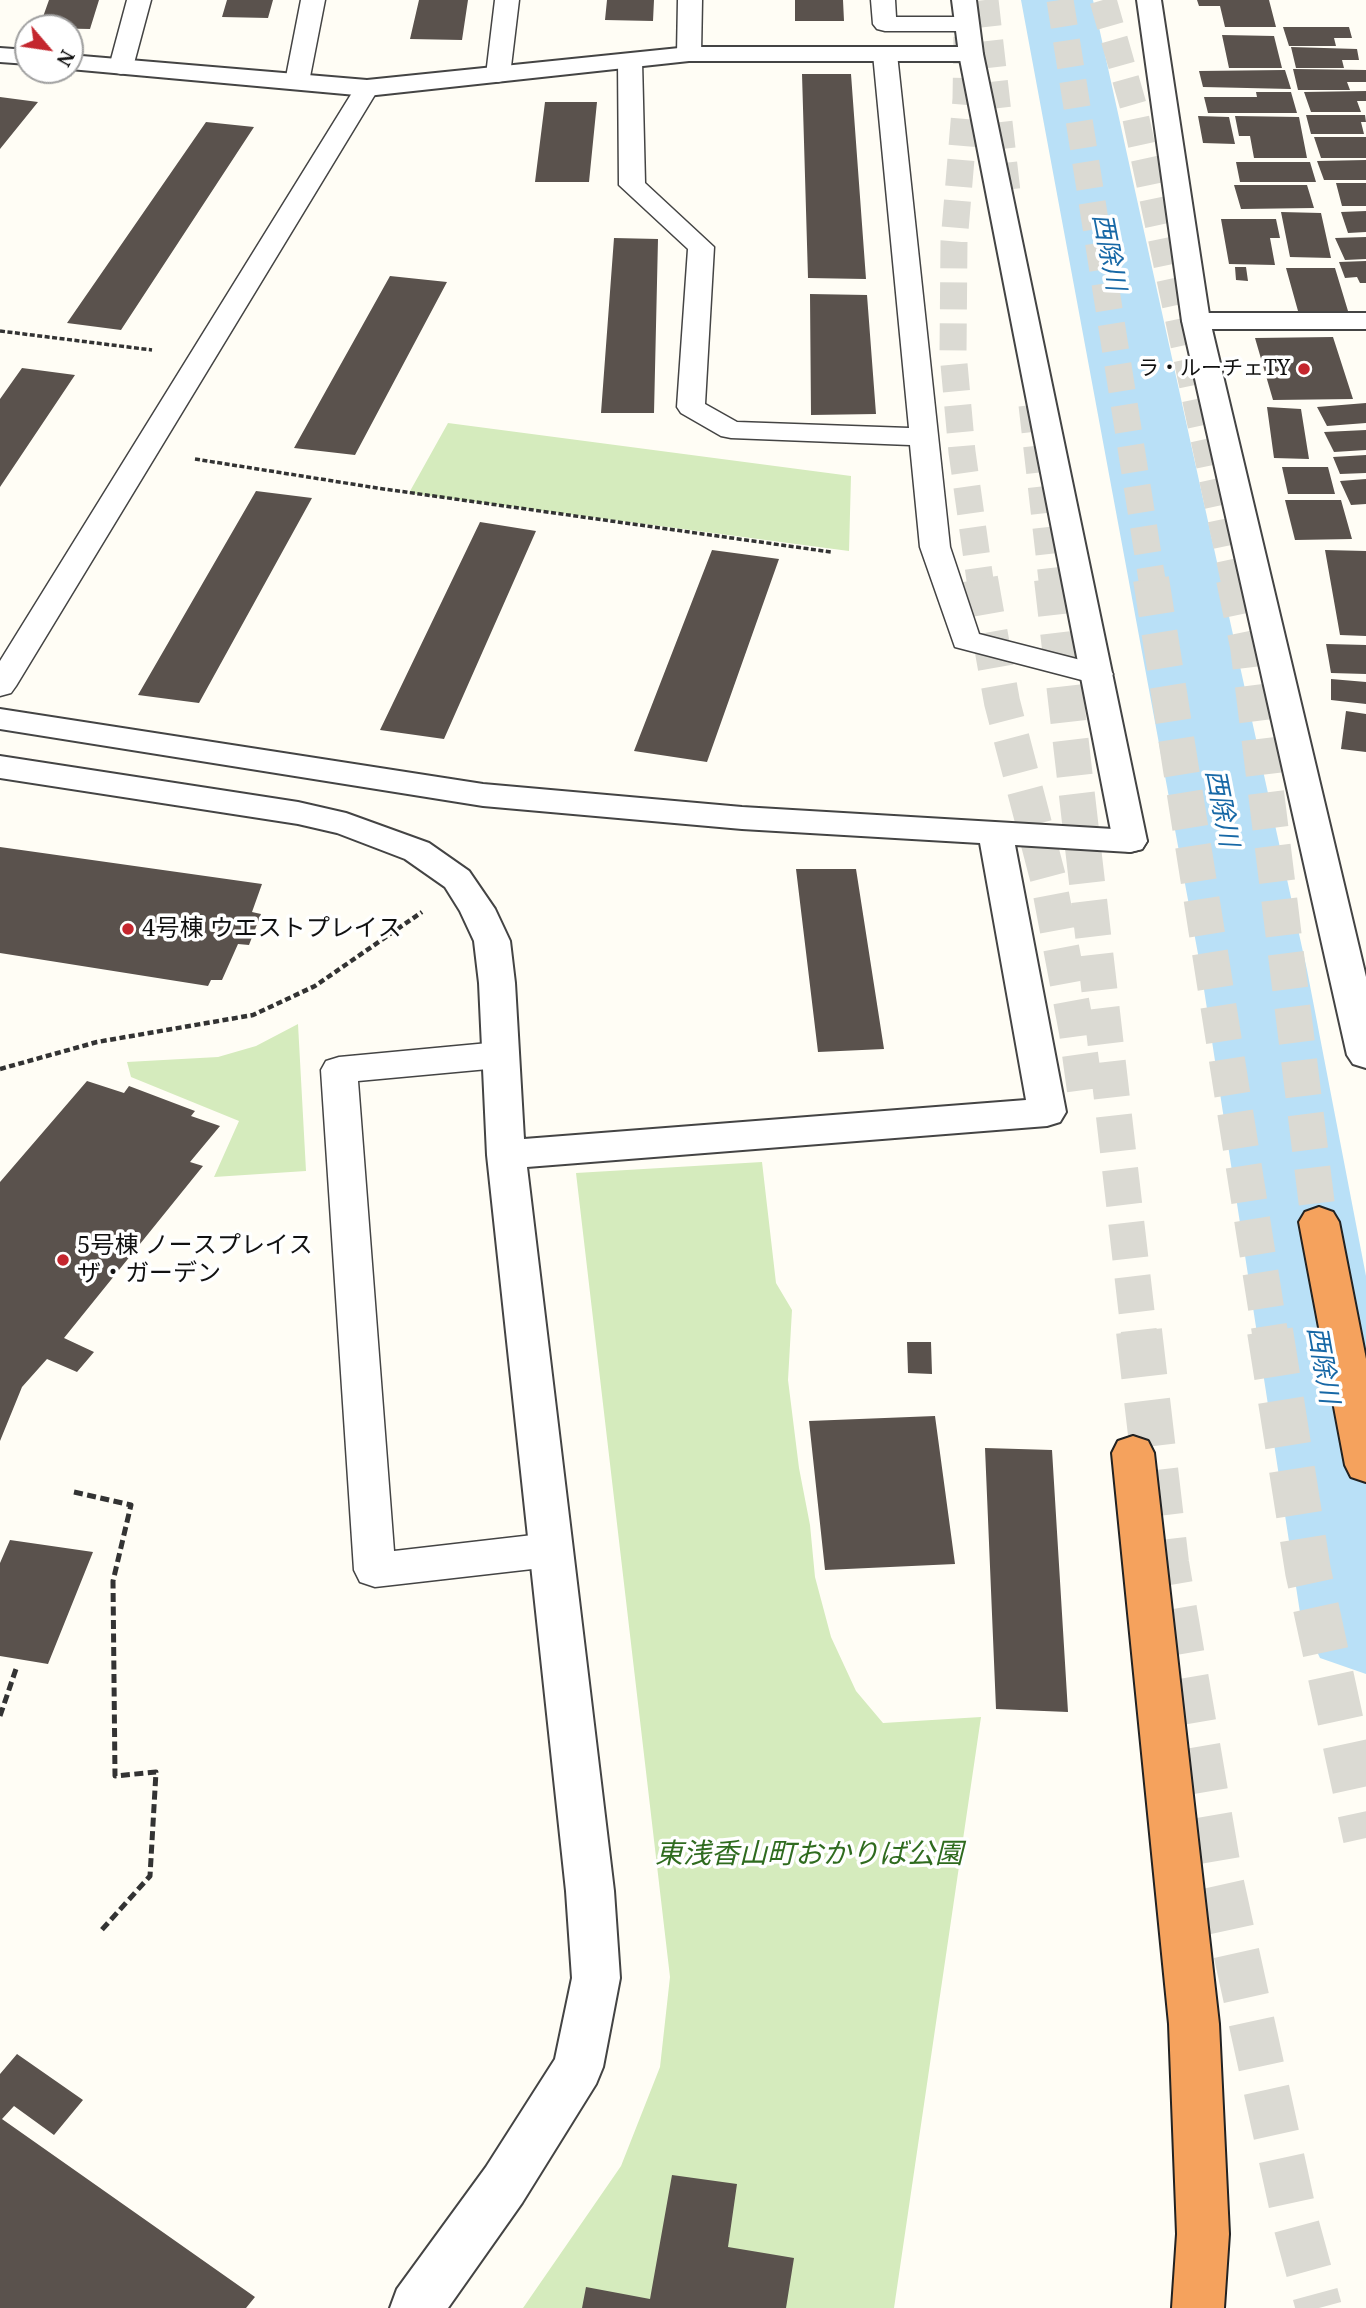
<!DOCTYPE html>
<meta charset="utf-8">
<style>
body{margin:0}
#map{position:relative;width:1366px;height:2308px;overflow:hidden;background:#fffdf5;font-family:"Noto Serif",serif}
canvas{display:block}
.north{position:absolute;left:14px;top:14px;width:70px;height:70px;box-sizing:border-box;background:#fff;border:2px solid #a0a0a0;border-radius:50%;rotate:119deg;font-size:19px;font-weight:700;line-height:28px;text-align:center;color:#111}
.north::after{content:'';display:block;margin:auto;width:24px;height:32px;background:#c4262e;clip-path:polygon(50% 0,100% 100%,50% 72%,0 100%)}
</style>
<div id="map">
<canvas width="1366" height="2308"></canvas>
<div class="north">N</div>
</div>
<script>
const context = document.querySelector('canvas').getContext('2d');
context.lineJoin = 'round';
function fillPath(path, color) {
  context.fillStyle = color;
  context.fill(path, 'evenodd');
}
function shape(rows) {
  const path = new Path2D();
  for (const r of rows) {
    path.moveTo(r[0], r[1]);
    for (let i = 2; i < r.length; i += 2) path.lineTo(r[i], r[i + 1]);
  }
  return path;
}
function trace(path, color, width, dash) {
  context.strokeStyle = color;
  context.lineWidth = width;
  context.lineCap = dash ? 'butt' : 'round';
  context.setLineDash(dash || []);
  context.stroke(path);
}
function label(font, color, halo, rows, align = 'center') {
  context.font = font + ' "Noto Serif","Noto Sans JP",serif';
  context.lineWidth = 7;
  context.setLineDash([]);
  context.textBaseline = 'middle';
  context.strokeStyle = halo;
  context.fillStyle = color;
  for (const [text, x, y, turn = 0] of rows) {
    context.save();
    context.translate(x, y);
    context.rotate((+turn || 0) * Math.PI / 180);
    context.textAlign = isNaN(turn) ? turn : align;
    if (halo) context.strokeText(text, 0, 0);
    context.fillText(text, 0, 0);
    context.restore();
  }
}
fillPath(shape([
 [448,423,851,476,849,551,409,493],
 [298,1024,306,1171,214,1177,239,1121,131,1077,127,1062,218,1057,256,1046],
 [762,1162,776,1283,792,1310,788,1380,799,1468,810,1525,815,1577,831,1637,856,1691,883,1723,981,1717,894,2308,523,2308,621,2166,660,2067,670,1977,576,1173]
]), '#d5ebbd');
fillPath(shape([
 [1021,0,1093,0,1307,970,1366,1276,1366,1674,1320,1658,1301,1619,1201,970,1021,0]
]), '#b9e0f7');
fillPath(shape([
 [49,0,99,0,90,29,39,28],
 [227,0,273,0,268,18,222,17],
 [419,0,468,0,462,40,410,39],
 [607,0,654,0,653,21,605,20],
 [795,0,843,0,844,21,795,21],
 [1197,0,1269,0,1276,27,1225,27,1220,6,1199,6],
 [1283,27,1349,27,1352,38,1334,38,1336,46,1289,46],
 [1222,35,1274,36,1282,68,1229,68],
 [1291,47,1357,49,1359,60,1342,60,1344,68,1296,68],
 [1293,69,1366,70,1366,82,1347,82,1350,90,1298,90],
 [1285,70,1291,89,1203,87,1199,71],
 [802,74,851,74,866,279,808,278],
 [1366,91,1366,101,1357,101,1361,112,1311,112,1304,92],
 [1256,92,1291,92,1297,113,1208,113,1204,97,1257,97],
 [0,97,38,102,0,149],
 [545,102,597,102,589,182,535,182],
 [1306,115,1365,115,1366,122,1361,122,1364,134,1311,134],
 [1198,116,1229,117,1235,144,1203,143],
 [1235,116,1299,117,1307,158,1254,158,1250,136,1239,136],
 [206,122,254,127,121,330,67,323],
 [1314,137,1366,137,1366,158,1321,158],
 [1366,160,1366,180,1324,180,1317,161],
 [1236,162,1310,162,1316,182,1240,182],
 [1336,183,1366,183,1366,206,1342,206],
 [1234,185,1307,185,1314,208,1241,209],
 [1366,211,1366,232,1348,233,1341,212],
 [1281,212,1321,213,1331,258,1290,257],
 [1221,219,1276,219,1280,238,1270,238,1275,265,1229,264],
 [1366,237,1366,259,1345,260,1335,238],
 [614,238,658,239,654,413,601,413],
 [1366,261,1366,283,1360,283,1357,277,1345,278,1339,262],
 [1235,267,1246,267,1248,281,1236,280],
 [1286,268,1335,268,1348,311,1298,311],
 [390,276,447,282,355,455,294,448],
 [810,294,867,295,876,414,811,415],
 [1333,337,1353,399,1273,400,1255,338],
 [22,368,75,375,0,487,0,399],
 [1366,403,1366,423,1327,426,1317,407],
 [1267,407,1301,409,1309,459,1274,458],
 [1366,430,1366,450,1334,452,1324,432],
 [1366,455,1366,473,1340,474,1333,457],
 [1282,467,1328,467,1335,494,1288,494],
 [1366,479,1366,504,1351,505,1340,481],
 [256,491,312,498,199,703,138,695],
 [1285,500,1341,500,1352,539,1295,540],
 [480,522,536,531,444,739,380,730],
 [712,550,779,559,707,762,634,751],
 [1325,550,1366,551,1366,636,1340,635],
 [1326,644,1366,645,1366,674,1331,673],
 [1331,679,1366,682,1366,704,1331,700],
 [1346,711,1366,714,1366,752,1341,749],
 [0,847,262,884,252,912,261,914,249,945,238,944,222,980,211,980,208,986,0,953],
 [796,869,856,869,884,1049,818,1052],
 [87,1081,124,1093,129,1086,195,1111,191,1116,220,1126,190,1162,203,1166,64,1338,94,1352,77,1372,47,1359,22,1387,0,1441,0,1182],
 [907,1342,931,1342,932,1374,908,1373],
 [935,1416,955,1564,825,1570,809,1421],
 [985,1448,1052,1450,1068,1712,996,1709],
 [10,1540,93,1552,48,1664,0,1656,0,1563],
 [17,2054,83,2100,54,2135,14,2106,2,2119,255,2297,246,2308,0,2308,0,2074],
 [672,2175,737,2184,728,2247,794,2258,786,2308,582,2308,586,2287,650,2299]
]), '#5a524d');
trace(shape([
 [985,0,1007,192],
 [1060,0,1152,580],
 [1103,0,1133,105,1234,580],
 [967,37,966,99,954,242,953,353,962,452,980,580],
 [1032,405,1052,580]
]), '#dbdad3', 27, [27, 14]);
trace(shape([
 [980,579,1002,702,1048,878,1077,1032,1087,1105],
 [1052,579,1139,1333],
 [1151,579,1270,1333],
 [1234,579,1248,646,1319,1222]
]), '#dbdad3', 36, [36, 18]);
trace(shape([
 [1139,1331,1166,1563,1219,1874,1296,2224,1319,2308],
 [1270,1331,1308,1571,1366,1838]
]), '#dbdad3', 46, [46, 24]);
const service = shape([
 [127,0,151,0,133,67,129,72,121,74,113,72,109,67,127,0],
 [301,0,325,0,309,82,305,87,297,89,289,87,285,82,301,0],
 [495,0,519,0,510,75,506,80,498,82,490,80,486,75,495,0],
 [678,0,702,0,701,54,697,59,689,61,681,59,677,54,678,0],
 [871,0,895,0,896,17,967,17,975,19,979,24,975,29,967,31,885,31,877,29,873,24,871,0],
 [885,47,893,49,897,54,950,547,979,634,1108,667,1113,674,1108,681,1097,684,955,647,920,547,910,445,731,438,721,436,681,413,677,407,688,249,619,185,618,61,622,56,630,54,638,56,642,61,645,183,714,247,705,404,737,422,909,428,873,54,877,49,885,47],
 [367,81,376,83,379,88,16,686,11,693,0,696,0,661,355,88,358,83,367,81],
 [499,1042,512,1046,517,1055,512,1064,499,1068,358,1081,394,1551,550,1533,565,1538,571,1550,565,1562,550,1567,375,1587,360,1582,354,1570,321,1070,326,1061,339,1057,499,1042]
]);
const minor = shape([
 [689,47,971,47,980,49,983,54,980,59,971,61,689,61,367,96,70,69,70,55,367,80,689,47],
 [0,48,28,50,28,64,0,62,0,48],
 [1196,313,1366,313,1366,329,1196,329,1186,327,1182,321,1186,315,1196,313],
 [0,709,483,784,742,807,1130,830,1142,833,1147,841,1142,849,1130,852,1015,845,1066,1112,1060,1122,1047,1126,527,1167,614,1891,620,1978,603,2067,596,2084,522,2203,448,2308,390,2308,397,2289,486,2167,555,2059,572,1978,566,1891,487,1155,479,983,474,941,460,911,445,887,405,859,337,833,298,824,0,778,0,756,298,802,346,813,429,843,469,871,495,909,510,941,515,983,524,1139,1026,1100,980,843,742,829,483,806,0,729,0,709]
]);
const tertiary = shape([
 [952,0,976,0,983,54,1147,841,1142,849,1130,852,1118,849,1113,841,959,54,952,0],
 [1137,0,1161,0,1210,321,1366,977,1366,1068,1353,1064,1347,1055,1182,321,1137,0]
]);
const motorway = shape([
 [1319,1207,1333,1212,1339,1222,1366,1359,1366,1482,1351,1477,1345,1465,1299,1222,1305,1212,1319,1207],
 [1133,1436,1148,1441,1154,1453,1219,2024,1229,2234,1224,2308,1172,2308,1177,2234,1169,2024,1112,1453,1118,1441,1133,1436]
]);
trace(service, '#444', 3);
trace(minor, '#444', 4);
trace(tertiary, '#444', 4);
trace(motorway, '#222', 4);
trace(shape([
 [0,331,152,350],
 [195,459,377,488,831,552]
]), '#333', 3.5, [5, 2.5]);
trace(shape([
 [0,1069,97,1042,253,1015,315,986,422,912]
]), '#333', 4.5, [6, 3.5]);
trace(shape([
 [74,1492,131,1505,113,1581,115,1776,156,1772,150,1876,99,1933],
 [0,1716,16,1669]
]), '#333', 5, [9, 4.5]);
fillPath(service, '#fff');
fillPath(minor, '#fff');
fillPath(tertiary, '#fff');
fillPath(motorway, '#f5a25d');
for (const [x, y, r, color] of [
 [1304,369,7,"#c4262e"],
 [128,929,7,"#c4262e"],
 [63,1260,7,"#c4262e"]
]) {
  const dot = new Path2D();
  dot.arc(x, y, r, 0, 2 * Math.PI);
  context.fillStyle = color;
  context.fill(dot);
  trace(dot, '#fff', 2.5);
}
label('21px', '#111', '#fff', [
 ["ラ・ルーチェTY",1290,369]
], 'right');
label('24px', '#111', '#fff', [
 ["4号棟 ウエストプレイス",142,929],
 ["5号棟 ノースプレイス",77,1246],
 ["ザ・ガーデン",77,1274]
], 'left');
label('italic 26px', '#1768a6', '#fff', [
 ["西除川",1108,252,79],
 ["西除川",1221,808,79],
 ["西除川",1322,1365,80]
]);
label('italic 28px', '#2f6b1f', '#fff', [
 ["東浅香山町おかりば公園",809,1855]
]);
</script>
